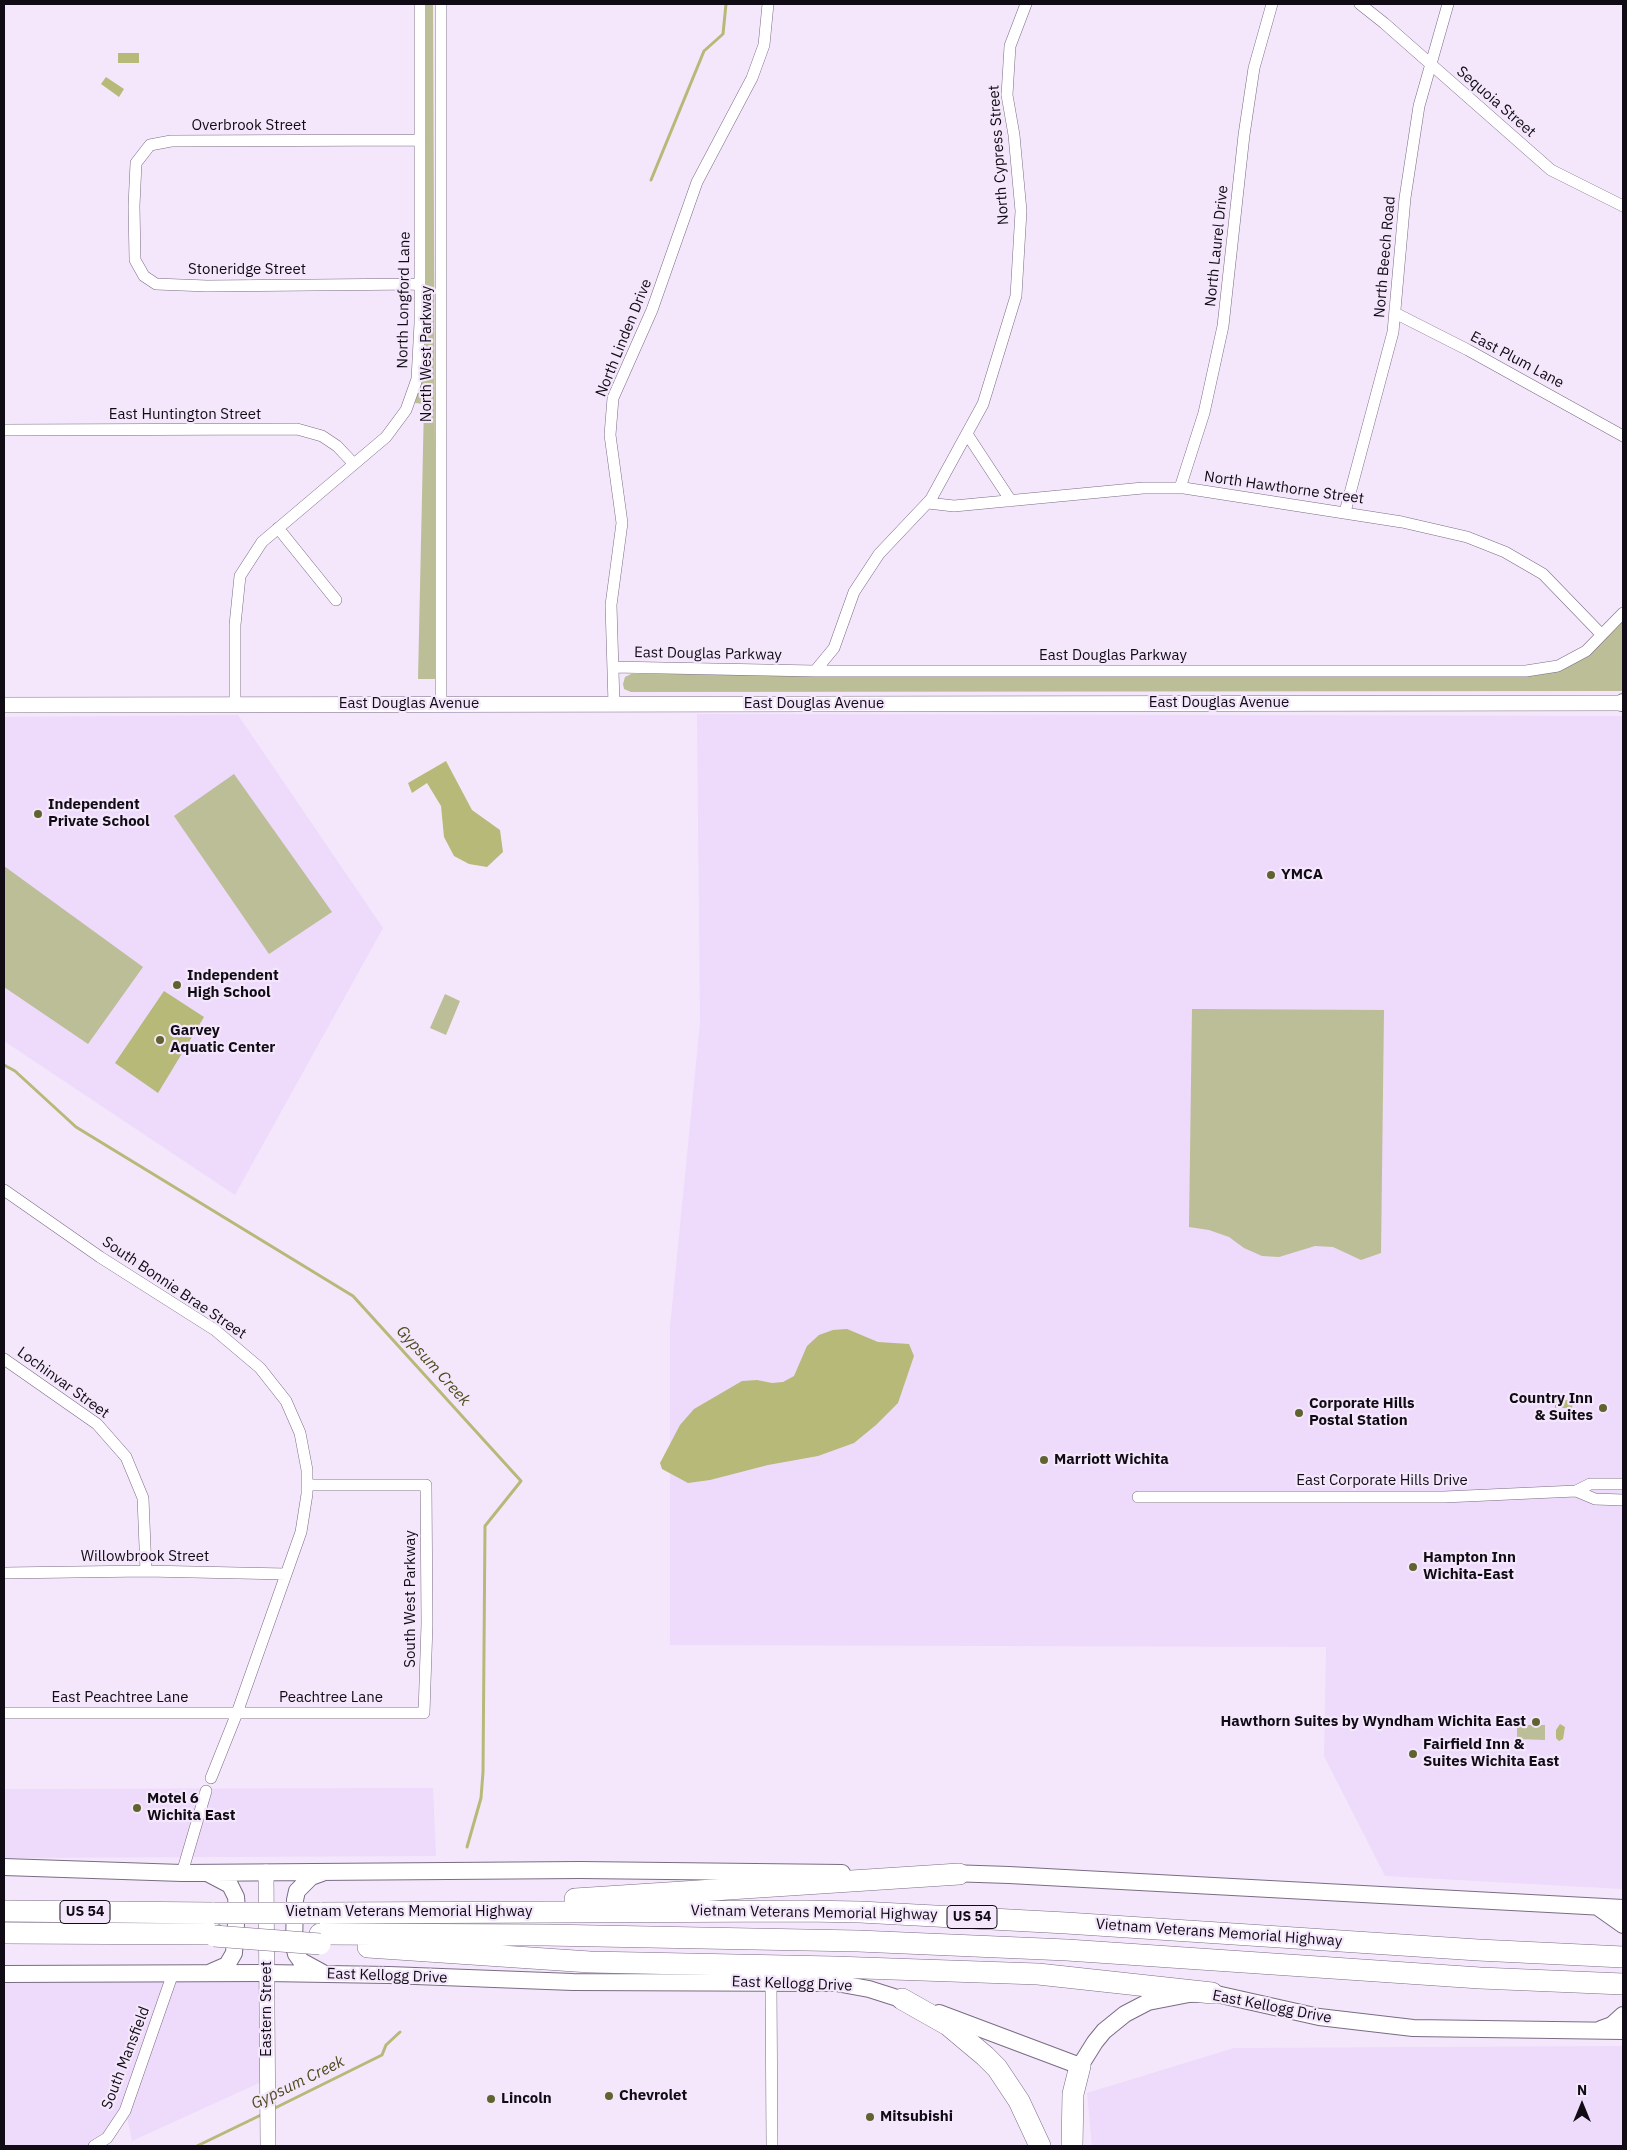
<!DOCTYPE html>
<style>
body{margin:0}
#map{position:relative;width:1627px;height:2150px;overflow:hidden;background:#f4e7fc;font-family:"IBM Plex Sans",sans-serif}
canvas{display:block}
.frame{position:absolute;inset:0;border:5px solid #100b14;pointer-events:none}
.north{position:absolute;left:1557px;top:2080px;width:50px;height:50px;-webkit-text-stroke:4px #f4e7fc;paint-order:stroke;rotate:0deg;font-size:14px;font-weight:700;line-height:20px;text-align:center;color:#100b14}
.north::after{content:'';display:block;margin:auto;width:18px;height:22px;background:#100b14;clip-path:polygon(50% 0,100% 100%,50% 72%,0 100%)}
</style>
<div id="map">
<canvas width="1627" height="2150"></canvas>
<div class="frame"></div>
<div class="north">N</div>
</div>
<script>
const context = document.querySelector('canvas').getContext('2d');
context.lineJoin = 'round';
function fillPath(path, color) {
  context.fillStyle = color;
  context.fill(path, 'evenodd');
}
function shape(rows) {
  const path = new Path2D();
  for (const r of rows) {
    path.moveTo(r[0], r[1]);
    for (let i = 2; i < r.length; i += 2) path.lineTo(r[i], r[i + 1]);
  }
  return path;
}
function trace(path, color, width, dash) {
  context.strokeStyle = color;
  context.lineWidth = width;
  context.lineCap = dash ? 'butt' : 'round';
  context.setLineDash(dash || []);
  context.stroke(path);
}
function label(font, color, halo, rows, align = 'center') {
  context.font = font + ' "IBM Plex Sans",sans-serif';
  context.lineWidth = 4.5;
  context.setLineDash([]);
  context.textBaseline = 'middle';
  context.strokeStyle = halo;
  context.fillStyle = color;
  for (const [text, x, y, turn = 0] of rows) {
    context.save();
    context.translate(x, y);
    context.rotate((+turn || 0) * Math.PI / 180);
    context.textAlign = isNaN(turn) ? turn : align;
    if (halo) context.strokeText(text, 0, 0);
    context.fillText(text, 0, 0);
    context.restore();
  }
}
fillPath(shape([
 [697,714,1623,716,1622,1889,1385,1876,1324,1756,1326,1647,670,1645,670,1327,700,1023],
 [238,715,383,928,235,1195,4,1041,4,717],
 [433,1788,436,1856,4,1858,4,1789],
 [4,1978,269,1978,270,2078,132,2141,127,2117,109,2143,105,2146,4,2146],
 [1623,2046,1623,2146,1092,2146,1087,2093,1234,2048]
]), '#eedafb');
fillPath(shape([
 [425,4,433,4,436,679,418,679,424,404,415,403,423,375],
 [1623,620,1623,691,1620,691,631,692,624,689,623,684,625,677,631,674,642,674,1510,676,1543,674],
 [234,774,332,912,269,954,174,816],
 [4,866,143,967,88,1044,4,987],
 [445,994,460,1001,446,1035,430,1028],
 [1192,1009,1384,1010,1381,1253,1361,1260,1333,1247,1315,1246,1279,1257,1262,1256,1244,1248,1229,1237,1209,1230,1189,1227],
 [1517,1725,1545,1725,1545,1740,1517,1739]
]), '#bbbe96');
fillPath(shape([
 [118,53,139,53,139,63,118,63],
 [106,77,124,89,119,97,101,84],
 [446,761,472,810,500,830,503,852,487,867,469,864,454,856,444,837,441,806,427,783,412,793,408,783],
 [164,991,204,1017,158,1093,115,1063],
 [847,1329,878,1342,909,1344,914,1356,898,1403,876,1425,854,1443,818,1456,768,1465,710,1480,688,1483,662,1469,660,1463,680,1425,694,1409,742,1381,757,1380,772,1383,783,1382,794,1376,807,1346,819,1335,833,1330],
 [1555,1400,1573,1400,1572,1408,1555,1408],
 [1560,1724,1565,1727,1563,1739,1559,1741,1556,1738,1556,1730]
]), '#b6b978');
trace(shape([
 [651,180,704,51,723,34,726,4],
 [4,1065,15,1071,76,1127,353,1296,521,1481,485,1526,483,1772,481,1798,467,1847],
 [273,2109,382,2055,386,2045,400,2032],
 [197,2146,263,2114]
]), '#b6b978', 3);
const minor = shape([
 [1360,4,1384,23,1551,170,1623,206],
 [420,140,171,141,150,145,136,163,134,206,135,260,144,276,156,284,207,286,420,284],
 [1395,313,1468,350,1623,436],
 [4,430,297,429,322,436,337,446,354,464],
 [967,434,1011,501],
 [1180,488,1204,413,1223,326,1244,135,1254,68,1272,4],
 [928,503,954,506,1143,488,1184,488,1402,522,1467,537,1505,552,1543,574,1601,634],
 [1345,512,1393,332,1405,198,1419,106,1448,4],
 [278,528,336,600],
 [613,667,815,671,1526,671,1558,666,1586,651,1623,613],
 [815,671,834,648,854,592,879,554,931,499,983,404,1016,296,1021,211,1014,135,1007,95,1010,46,1026,4],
 [235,704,235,625,240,576,262,542,386,437,406,410,417,379,420,323,420,4],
 [441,704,441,4],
 [614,704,611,605,622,523,610,435,613,398,652,310,697,182,752,78,764,45,768,4],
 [4,1190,100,1257,215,1330,260,1368,286,1401,300,1433,307,1470,307,1494,301,1532,237,1713,211,1778],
 [4,1359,97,1424,126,1457,143,1498,146,1571],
 [1576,1491,1590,1484,1623,1484],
 [1138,1497,1444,1497,1576,1491,1595,1499,1623,1500],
 [4,1573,146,1571,286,1574],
 [4,1713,424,1713,427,1624,426,1485,307,1485],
 [182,1873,206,1791],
 [771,1982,772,2146],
 [94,2146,107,2138,125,2111,173,1973]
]);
const tertiary = shape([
 [4,705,1623,703],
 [266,1872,268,2146]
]);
const secondary = shape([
 [1622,703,1623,702],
 [4,1867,182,1873,580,1870,842,1873],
 [322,1873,311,1877,297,1891,295,1900,294,1946,296,1954,301,1961,323,1973],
 [949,1873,1009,1875,1623,1908],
 [209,1874,230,1885,236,1897,237,1909,234,1953,227,1965,211,1972],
 [1599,1908,1623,1925],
 [4,1974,266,1973,389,1975,573,1982,836,1983,869,1989,913,2003],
 [939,2013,1080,2066,1095,2042,1104,2031,1125,2014,1148,2002,1189,1994,1212,1993,1319,2017,1413,2028,1623,2031],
 [1601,2029,1612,2025,1623,2015]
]);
const motorway = shape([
 [575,1899,959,1874],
 [4,1911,214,1913],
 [320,1913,805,1911,860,1912,1066,1923,1478,1950,1623,1957],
 [4,1933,214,1934],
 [320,1934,545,1935,858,1941,1067,1950,1480,1978,1623,1984],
 [368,1947,590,1962,834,1967,1038,1974,1212,1993],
 [902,1999,948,2025,985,2056,997,2068,1019,2101,1040,2146],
 [1072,2146,1073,2094,1080,2066]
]);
trace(minor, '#7a6c84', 12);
trace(tertiary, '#7a6c84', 16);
trace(secondary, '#7a6c84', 18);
trace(motorway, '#7a6c84', 22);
trace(minor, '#fff', 11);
trace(tertiary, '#fff', 15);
trace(secondary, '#fff', 16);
trace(motorway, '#fff', 21);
const motorwayBridge = shape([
 [214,1913,320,1913],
 [214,1936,320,1944]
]);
trace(motorwayBridge, '#7a6c84', 22, []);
trace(motorwayBridge, '#fff', 21);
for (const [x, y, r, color] of [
 [38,814,5,"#60622f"],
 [1271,875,5,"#60622f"],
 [177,985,5,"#60622f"],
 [160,1040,5,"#60622f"],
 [1603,1408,5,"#60622f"],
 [1299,1413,5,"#60622f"],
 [1044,1460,5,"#60622f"],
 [1413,1567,5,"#60622f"],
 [1536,1722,5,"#60622f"],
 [1413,1754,5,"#60622f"],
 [137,1808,5,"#60622f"],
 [609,2096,5,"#60622f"],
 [491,2099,5,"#60622f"],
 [870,2117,5,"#60622f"]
]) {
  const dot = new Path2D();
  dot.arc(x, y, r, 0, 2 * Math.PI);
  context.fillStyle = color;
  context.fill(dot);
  trace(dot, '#f4e7fc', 2);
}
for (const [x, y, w] of [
 [85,1912,50],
 [972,1917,50]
]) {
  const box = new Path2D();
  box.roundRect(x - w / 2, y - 11.5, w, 23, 4);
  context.fillStyle = '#f4e7fc';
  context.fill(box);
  trace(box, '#100b14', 1);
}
label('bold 14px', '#100b14', null, [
 ["US 54",85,1912],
 ["US 54",972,1917]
]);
label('15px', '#100b14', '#f4e7fc', [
 ["Sequoia Street",1496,102,41],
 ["Overbrook Street",249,126],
 ["North Cypress Street",999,155,-94],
 ["North Laurel Drive",1217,246,-84],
 ["North Beech Road",1385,257,-85],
 ["Stoneridge Street",247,270],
 ["North Longford Lane",404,300,-89],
 ["North Linden Drive",624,338,-68],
 ["North West Parkway",427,354,-90],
 ["East Plum Lane",1517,360,28],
 ["East Huntington Street",185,415],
 ["North Hawthorne Street",1284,488,8],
 ["East Douglas Parkway",708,654,1],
 ["East Douglas Parkway",1113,656],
 ["East Douglas Avenue",1219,703],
 ["East Douglas Avenue",409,704],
 ["East Douglas Avenue",814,704],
 ["South Bonnie Brae Street",174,1288,34],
 ["Lochinvar Street",63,1383,36],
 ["East Corporate Hills Drive",1382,1481],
 ["Willowbrook Street",145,1557],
 ["South West Parkway",411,1599,-90],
 ["East Peachtree Lane",120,1698],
 ["Peachtree Lane",331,1698],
 ["Vietnam Veterans Memorial Highway",409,1912],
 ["Vietnam Veterans Memorial Highway",814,1913,1],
 ["Vietnam Veterans Memorial Highway",1219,1933,4],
 ["East Kellogg Drive",387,1976,2],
 ["East Kellogg Drive",792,1984,2],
 ["East Kellogg Drive",1272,2007,11],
 ["Eastern Street",267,2009,-90],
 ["South Mansfield",126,2058,-69]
]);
label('bold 15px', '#100b14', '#f4e7fc', [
 ["Independent",48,805],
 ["Private School",48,822],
 ["YMCA",1281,875],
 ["Independent",187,976],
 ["High School",187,993],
 ["Garvey",170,1031],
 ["Aquatic Center",170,1048],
 ["Country Inn",1593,1399,"right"],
 ["& Suites",1593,1416,"right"],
 ["Corporate Hills",1309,1404],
 ["Postal Station",1309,1421],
 ["Marriott Wichita",1054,1460],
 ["Hampton Inn",1423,1558],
 ["Wichita-East",1423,1575],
 ["Hawthorn Suites by Wyndham Wichita East",1526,1722,"right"],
 ["Fairfield Inn &",1423,1745],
 ["Suites Wichita East",1423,1762],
 ["Motel 6",147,1799],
 ["Wichita East",147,1816],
 ["Chevrolet",619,2096],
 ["Lincoln",501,2099],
 ["Mitsubishi",880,2117]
], 'left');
label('italic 16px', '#4b4d1c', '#f4e7fc', [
 ["Gypsum Creek",433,1366,48],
 ["Gypsum Creek",298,2083,-26]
]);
</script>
